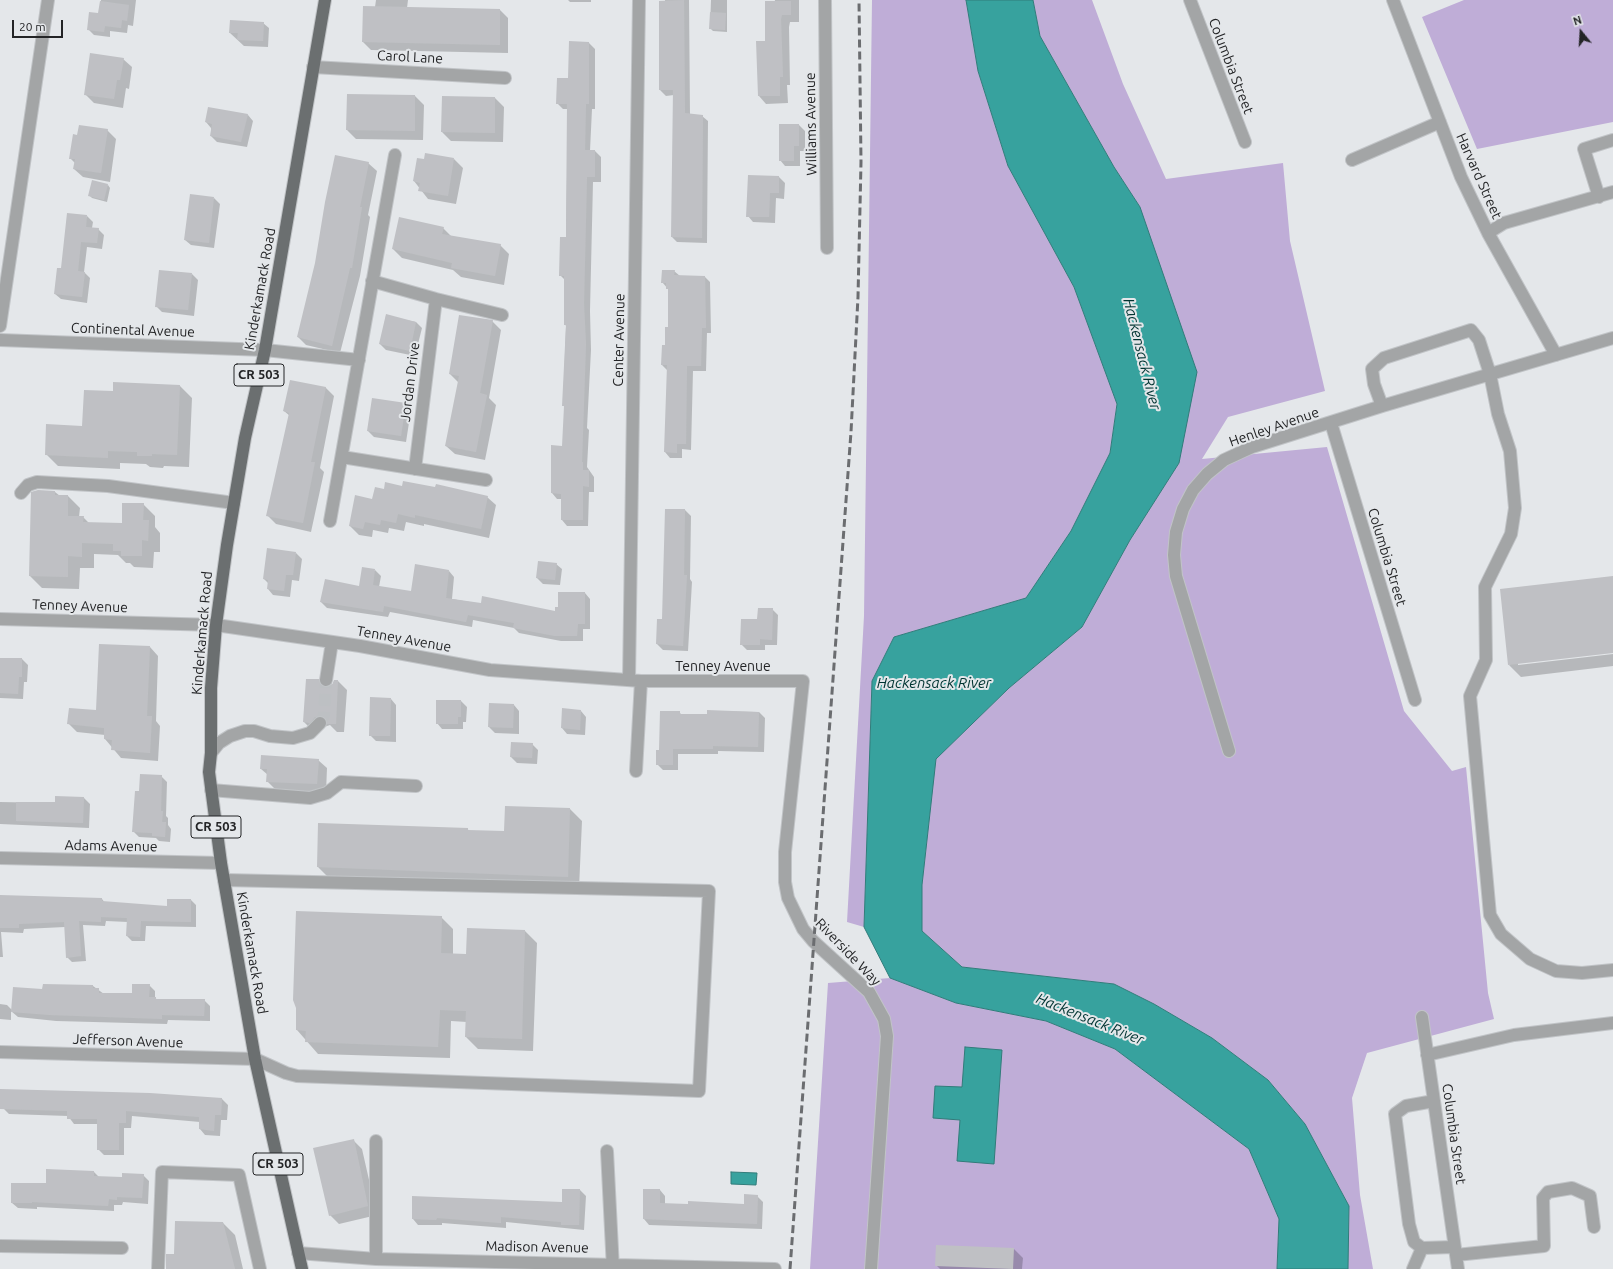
<!DOCTYPE html>
<style>
body{margin:0}
#map{position:relative;width:1613px;height:1269px;overflow:hidden;background:#e4e7ea;font-family:Ubuntu,sans-serif}
canvas{display:block}
.north{position:absolute;left:1561px;top:12px;width:40px;height:40px;-webkit-text-stroke:3px #e4e7ea;paint-order:stroke;rotate:342deg;font-size:11px;font-weight:700;line-height:16px;text-align:center;color:#232426}
.north::after{content:'';display:block;margin:auto;width:14px;height:18px;background:#232426;clip-path:polygon(50% 0,100% 100%,50% 72%,0 100%)}
.scale{position:absolute;left:12px;top:20px;width:51px;height:18px;box-sizing:border-box;border:2px solid #232426;border-top:0;padding-left:5px;font-size:12px;line-height:14px;white-space:nowrap;color:#232426;-webkit-text-stroke:3px #e4e7ea;paint-order:stroke}
</style>
<div id="map">
<canvas width="1613" height="1269"></canvas>
<div class="north">N</div>
<div class="scale">20 m</div>
</div>
<script>
const context = document.querySelector('canvas').getContext('2d');
context.lineJoin = 'round';
function fillPath(path, color) {
  context.fillStyle = color;
  context.fill(path, 'evenodd');
}
function shape(rows) {
  const path = new Path2D();
  for (const r of rows) {
    path.moveTo(r[0], r[1]);
    for (let i = 2; i < r.length; i += 2) path.lineTo(r[i], r[i + 1]);
  }
  return path;
}
function trace(path, color, width, dash) {
  context.strokeStyle = color;
  context.lineWidth = width;
  context.lineCap = dash ? 'butt' : 'round';
  context.setLineDash(dash || []);
  context.stroke(path);
}
function label(font, color, halo, rows, align = 'center') {
  context.font = font + ' Ubuntu,sans-serif';
  context.lineWidth = 4;
  context.setLineDash([]);
  context.textBaseline = 'middle';
  context.strokeStyle = halo;
  context.fillStyle = color;
  for (const [text, x, y, turn = 0] of rows) {
    context.save();
    context.translate(x, y);
    context.rotate((+turn || 0) * Math.PI / 180);
    context.textAlign = isNaN(turn) ? turn : align;
    if (halo) context.strokeText(text, 0, 0);
    context.fillText(text, 0, 0);
    context.restore();
  }
}
fillPath(shape([
 [872,0,966,0,978,71,1008,166,1074,287,1117,403,1110,453,1071,531,1026,598,894,637,872,681,864,927,847,922,864,616],
 [1033,0,1092,0,1123,84,1166,179,1283,163,1290,241,1325,391,1228,417,1202,459,1327,447,1404,711,1452,771,1466,767,1488,993,1494,1019,1367,1053,1352,1098,1360,1195,1373,1269,1348,1269,1349,1206,1305,1124,1268,1080,1212,1038,1154,1004,1114,984,962,967,922,931,922,885,935,759,1009,688,1082,627,1130,540,1179,463,1140,207,1114,167,1040,36],
 [1464,0,1613,0,1613,122,1477,149,1422,17],
 [890,978,956,1003,1046,1021,1115,1049,1249,1149,1279,1219,1277,1269,810,1269,828,983]
]), '#bfadd7');
const water = shape([
 [966,0,1033,0,1040,36,1114,167,1140,207,1197,372,1179,463,1130,540,1082,627,1009,688,936,759,922,885,922,931,962,967,1114,984,1154,1004,1212,1038,1268,1080,1305,1124,1349,1206,1348,1269,1277,1269,1279,1219,1249,1149,1115,1049,1046,1021,956,1003,890,978,864,927,872,681,894,637,1026,598,1071,531,1110,453,1117,404,1074,287,1008,166,978,71,966,0],
 [965,1047,1002,1050,994,1164,957,1161,960,1120,933,1118,935,1086,962,1087,965,1047],
 [731,1172,757,1173,756,1185,731,1184,731,1172]
]);
fillPath(water, '#37a29e');
trace(water, '#317c7a', 1);
fillPath(shape([
 [101,0,136,0,133,26,128,25,127,33,110,31,110,37,94,35,88,29,99,14],
 [376,0,408,0,407,8,500,10,508,18,508,53,371,50,363,42,375,7],
 [568,0,591,0,591,2,570,2],
 [665,0,689,0,690,115,702,116,708,121,707,243,677,242,672,237,674,95,666,96,660,90],
 [711,0,727,0,727,32,713,31,710,28],
 [775,0,799,0,799,22,790,22,789,27,790,85,787,85,788,103,766,104,759,96,757,42,766,42],
 [263,23,269,28,268,47,244,46,230,33],
 [589,43,595,49,595,109,592,109,590,151,595,151,601,157,601,182,593,182,590,311,591,350,587,428,589,430,587,467,594,477,594,492,589,492,588,526,567,526,562,520,562,499,557,499,552,493,563,447,565,408,563,405,566,326,565,324,565,280,560,275,566,238,568,109,563,109,557,103],
 [123,59,132,67,129,89,126,88,123,108,94,103,85,94],
 [348,95,415,96,424,105,423,140,356,139,347,130],
 [495,98,504,107,503,142,451,141,442,132],
 [248,115,253,121,247,147,217,142,211,136,211,128,206,122],
 [799,125,805,131,805,151,800,151,800,166,785,166,780,160],
 [107,130,116,139,110,182,83,177,74,169,75,163,70,158,78,136],
 [454,159,463,168,456,204,428,199,414,181],
 [368,163,377,171,368,215,370,217,360,276,340,353,306,345,298,337],
 [779,177,785,183,784,199,776,198,775,223,753,222,748,216],
 [108,185,110,188,107,202,92,198,90,196],
 [214,198,220,204,214,248,191,245,185,240],
 [87,216,93,222,92,228,98,229,104,235,102,249,87,247,84,272,90,278,87,303,61,299,55,294,62,270],
 [443,228,452,237,500,245,509,254,504,285,461,277,453,270,402,258,393,249],
 [674,271,680,276,705,277,710,282,711,333,707,333,706,371,693,371,691,450,682,449,682,458,670,458,665,452,668,371,662,365,669,328,669,290,662,282],
 [192,274,198,280,194,316,162,312,156,306],
 [386,316,416,322,422,328,415,356,386,350,380,344],
 [492,321,501,330,489,398,496,405,485,460,455,454,446,446,459,383,450,374],
 [114,383,180,386,192,398,189,467,164,466,163,468,150,467,146,464,120,463,120,469,58,466,46,454,83,427,114,392],
 [325,387,334,396,320,468,324,472,311,532,276,524,268,516,290,416,284,411],
 [406,404,411,410,406,442,374,437,368,431],
 [403,487,487,497,496,505,489,538,424,524,424,526,406,522,404,531,389,528,388,533,373,530,372,537,359,535,350,526,385,490],
 [38,491,55,492,60,496,68,496,80,508,79,517,83,517,89,523,123,524,143,504,155,516,155,527,160,533,160,552,154,552,153,568,134,567,130,563,126,563,118,555,94,554,94,568,80,568,79,589,42,588,30,576],
 [666,510,685,510,691,516,690,579,692,582,688,651,663,650,657,644,663,621],
 [296,553,302,559,299,581,292,580,290,597,273,595,268,589,268,583,264,579],
 [556,564,562,569,560,585,543,584,537,578],
 [375,570,381,576,379,587,412,593,449,571,454,577,452,599,482,604,556,612,585,593,590,599,590,629,583,629,583,641,561,641,519,633,514,628,473,620,472,627,390,612,388,617,327,608,321,602,360,588],
 [1613,577,1613,652,1518,663,1518,665,1613,654,1613,666,1521,677,1509,665],
 [772,609,778,615,777,645,765,645,765,650,747,650,741,644,758,620],
 [150,647,158,656,156,721,160,726,158,761,121,758,105,739,105,735,77,732,68,723,97,711],
 [0,659,22,659,28,665,27,682,24,682,23,699,0,698],
 [318,680,326,688,338,681,347,690,344,732,337,732,330,725,313,731,304,722],
 [391,699,396,705,396,742,376,741,370,735],
 [461,701,467,707,466,722,463,722,463,729,442,729,437,723],
 [514,705,519,711,519,734,495,733,489,727],
 [563,709,581,711,586,717,585,735,567,734,562,728],
 [708,711,759,712,765,718,764,752,718,751,718,754,678,754,678,770,663,770,657,764,660,752,679,712,682,715,708,715],
 [532,744,538,750,537,764,517,763,511,757],
 [318,760,327,768,326,793,276,790,267,781,268,775,261,769],
 [161,776,167,782,166,816,168,818,168,825,171,829,170,842,159,841,156,838,139,837,133,831,140,792],
 [56,797,84,798,90,804,89,828,0,824,0,802,56,803],
 [570,809,582,821,579,889,330,879,318,867,467,829,470,831,505,832],
 [0,897,102,899,105,903,168,907,191,900,196,905,196,927,146,926,145,941,132,941,127,936,128,922,106,921,105,926,83,925,86,961,72,962,67,957,65,927,24,929,23,933,1,932,3,957,0,957],
 [441,917,453,929,453,955,467,955,525,931,537,943,533,1051,478,1049,466,1037,467,1022,451,1021,450,1058,318,1054,297,1030],
 [149,985,155,991,155,998,158,1000,204,1000,210,1006,210,1021,168,1020,167,1024,56,1021,18,1017,11,1011,11,1020,0,1019,0,1004,7,1005,12,1010,43,990,93,986,104,994,133,994],
 [150,1094,222,1099,228,1105,227,1120,221,1120,220,1136,205,1135,200,1129,200,1122,132,1116,131,1128,124,1128,124,1155,104,1155,98,1149,98,1124,74,1124,68,1116,9,1114,4,1109],
 [353,1140,362,1149,377,1215,339,1224,330,1215],
 [94,1172,99,1177,123,1178,143,1175,149,1181,148,1204,123,1202,122,1205,114,1205,114,1211,37,1207,37,1209,18,1208,12,1203],
 [580,1190,586,1196,584,1230,506,1222,506,1228,442,1223,442,1225,418,1225,413,1219,563,1203],
 [660,1190,665,1196,665,1204,744,1206,757,1196,763,1202,762,1229,649,1225,644,1219],
 [223,1223,235,1235,243,1269,167,1269,175,1255],
 [1014,1249,1023,1258,1022,1269,940,1269,936,1265]
]), '#0003');
fillPath(shape([
 [684,0,685,113,703,115,702,238,671,237,673,90,659,90,659,1],
 [100,1,129,5,127,21,122,20,121,28,105,26,104,32,87,30,89,12,98,13],
 [765,1,791,1,791,15,782,15,781,19,783,77,780,77,780,96,758,96,756,41,765,41],
 [363,6,500,9,500,45,362,42],
 [710,12,726,13,725,30,709,29],
 [230,20,264,22,263,41,237,40,238,33,229,33],
 [569,41,589,42,589,104,586,104,585,150,595,150,595,177,587,177,584,304,586,344,582,462,583,462,583,470,589,470,589,487,583,486,583,520,561,520,561,494,551,493,551,445,562,446,564,406,562,406,566,325,564,325,564,276,559,276,560,237,566,237,566,227,567,104,556,104,557,78,568,78],
 [90,53,124,58,120,80,117,80,114,99,84,95],
 [347,94,415,95,415,131,346,130],
 [442,96,495,97,495,133,441,132],
 [208,107,248,114,241,142,210,136,212,124,205,122],
 [779,124,799,124,799,146,794,146,794,161,779,161],
 [79,125,108,129,101,173,73,169,75,159,69,159,73,134,77,135],
 [425,153,454,158,448,196,418,191,420,183,413,181,417,158,424,159],
 [335,155,369,162,360,207,362,207,352,268,350,268,332,346,297,337,315,263,325,202],
 [748,175,779,176,779,193,770,193,769,217,746,217],
 [92,180,108,184,104,200,88,196],
 [190,194,214,197,209,243,184,240],
 [67,213,87,215,86,227,99,228,97,243,81,242,78,271,85,272,82,297,54,294,57,268,61,268],
 [399,217,444,227,442,234,501,244,495,276,451,268,452,263,392,249],
 [159,270,192,273,188,310,155,307],
 [662,270,675,270,674,275,705,276,706,328,702,328,701,366,687,366,686,444,677,444,677,453,664,452,667,365,661,365,662,345,665,345,665,327,668,327,668,289,666,289,666,283,661,283],
 [386,314,416,322,410,351,379,344],
 [459,315,493,320,480,393,487,395,476,452,445,446,459,376,449,374],
 [290,380,326,387,311,462,315,462,303,523,266,516,289,413,283,411],
 [113,382,180,385,177,455,152,454,152,456,137,456,137,452,108,451,108,458,45,455,46,424,82,426,84,390,113,391],
 [372,398,406,403,401,436,367,431],
 [403,481,435,487,436,484,488,496,481,529,415,515,415,518,398,514,396,523,381,520,380,525,365,522,363,529,349,526,355,495,372,499,375,487,384,489,385,482,402,486],
 [38,490,55,491,55,495,68,495,68,516,84,516,83,522,122,523,122,503,144,503,143,520,149,520,148,541,142,540,142,556,121,556,121,551,113,551,113,544,82,543,82,557,68,556,68,577,29,576,31,492],
 [665,509,685,509,684,575,687,575,683,646,656,644,657,619,662,619],
 [267,548,296,552,293,575,286,575,284,591,267,589,268,580,263,579],
 [538,561,557,563,555,580,536,578],
 [415,564,449,570,446,598,481,603,482,596,555,611,555,607,558,607,558,592,585,592,585,624,578,624,577,636,555,636,513,628,514,623,468,615,466,622,384,606,383,612,320,602,325,579,359,586,362,567,375,569,373,585,411,591],
 [1613,576,1613,653,1508,665,1500,589],
 [758,608,773,608,772,640,760,639,760,645,740,645,741,619,757,619],
 [99,644,150,646,147,716,152,716,150,753,111,750,112,740,104,739,104,728,67,724,69,708,96,710],
 [0,658,22,658,22,677,19,677,18,694,0,693],
 [306,679,319,679,321,686,325,687,332,685,334,680,338,680,336,724,327,724,326,718,322,716,315,717,310,723,303,722],
 [370,697,391,698,390,736,369,736],
 [436,700,461,700,461,717,458,717,458,724,436,724],
 [489,703,514,704,513,728,488,727],
 [562,708,581,710,580,730,561,728],
 [707,710,759,712,758,747,713,746,713,749,673,749,673,765,656,765,656,750,659,750,660,711,680,711,680,714,707,714],
 [511,742,533,743,532,758,510,757],
 [261,755,319,759,317,784,266,782,267,769,260,769],
 [140,774,162,775,161,811,163,811,162,822,166,822,165,837,152,836,152,833,132,832,135,791,139,791],
 [55,796,84,797,83,823,16,821,16,802,55,802],
 [505,806,570,808,568,877,317,867,318,823,468,828,468,830,504,831],
 [0,895,102,898,102,901,167,906,167,899,191,899,191,922,141,921,140,937,126,936,127,918,101,917,101,922,79,921,81,956,66,958,64,922,19,924,19,928,0,928],
 [296,911,442,916,441,953,466,954,467,928,525,930,522,1039,465,1037,466,1011,440,1010,438,1047,305,1042,306,1031,296,1030,296,1008,293,1000],
 [43,984,93,985,93,988,99,988,99,993,132,993,132,984,150,984,149,997,156,997,156,999,205,999,204,1016,162,1015,162,1019,50,1015,11,1012,13,987,42,989],
 [0,1089,150,1093,222,1098,221,1115,215,1115,214,1131,199,1129,199,1117,126,1111,126,1123,119,1123,119,1150,97,1150,97,1119,67,1119,67,1111,0,1109],
 [354,1139,368,1206,329,1216,313,1148],
 [46,1169,94,1171,94,1176,122,1177,122,1173,144,1174,142,1198,117,1197,117,1200,109,1199,108,1206,32,1202,32,1203,11,1203,11,1183,46,1183],
 [562,1189,580,1189,579,1225,561,1225,561,1222,501,1217,501,1223,437,1218,436,1220,412,1219,412,1196,562,1202],
 [643,1189,660,1189,660,1203,688,1204,688,1201,744,1204,744,1194,758,1195,757,1224,643,1219],
 [175,1221,223,1222,235,1269,166,1269,166,1254,174,1254],
 [936,1245,1014,1248,1013,1269,935,1266]
]), '#bfc0c4');
trace(shape([
 [320,723,324,715,326,680]
]), '#bdc0c3', 12, [12, 6]);
const minor = shape([
 [825,0,827,248],
 [1190,0,1245,142],
 [1393,0,1461,177,1488,233,1556,355],
 [313,67,505,78],
 [1352,160,1440,122],
 [1599,197,1584,149,1613,140],
 [1488,233,1504,223,1613,192],
 [372,281,436,299,502,315],
 [0,326,48,0],
 [0,340,265,350,359,360],
 [1382,406,1374,384,1372,369,1384,358,1471,330,1479,340,1490,374,1498,414,1510,451,1515,508,1511,534,1485,587,1486,660,1470,696,1490,915,1501,934,1530,959,1556,971,1582,973,1613,970],
 [1331,423,1415,700],
 [342,457,486,480],
 [415,469,436,299],
 [21,493,28,485,37,482,108,486,234,503],
 [330,521,395,155],
 [0,619,216,625,360,646,490,670,641,681,803,681,785,852,785,882,788,898,803,929,813,941,869,992,884,1019,887,1036,871,1269],
 [326,680,332,642],
 [629,680,639,0],
 [1229,751,1176,576,1174,555,1176,532,1183,509,1193,490,1207,474,1224,460,1252,447,1382,406,1613,338],
 [211,753,219,743,230,736,245,731,254,731,270,736,293,738,310,733,320,723],
 [636,771,641,681],
 [211,790,310,798,327,793,341,782,416,786],
 [0,858,221,863],
 [1422,1017,1458,1269],
 [0,1052,255,1059,286,1073,297,1076,699,1091,709,891,224,880],
 [1427,1055,1514,1035,1613,1023],
 [1434,1101,1406,1106,1395,1114,1409,1224,1414,1242,1422,1248,1454,1247],
 [376,1141,376,1259],
 [607,1151,613,1269],
 [0,1246,122,1248],
 [298,1253,376,1259,775,1269],
 [1456,1255,1544,1246,1543,1198,1548,1192,1572,1188,1590,1196,1594,1227],
 [158,1269,162,1172,239,1175,260,1269],
 [1413,1269,1422,1248]
]);
const major = shape([
 [302,1269,255,1059,221,863,209,772,211,753,211,688,216,625,227,545,245,438,265,350,325,0]
]);
trace(minor, '#c1c4c7', 14);
trace(major, '#c1c4c7', 14);
trace(minor, '#a3a5a6', 12);
trace(major, '#6b6f70', 12);
trace(shape([
 [790,1269,851,432,858,297,861,162,859,0]
]), '#6b6d70', 3, [8, 4]);
for (const [x, y, w] of [
 [259,375,50],
 [216,827,50],
 [278,1164,50]
]) {
  const box = new Path2D();
  box.roundRect(x - w / 2, y - 11, w, 22, 3);
  context.fillStyle = '#e4e7ea';
  context.fill(box);
  trace(box, '#232426', 1);
}
label('bold 13px', '#232426', null, [
 ["CR 503",259,375],
 ["CR 503",216,827],
 ["CR 503",278,1164]
]);
label('14px', '#232426', '#e4e7ea', [
 ["Carol Lane",410,57,3],
 ["Columbia Street",1231,66,69],
 ["Williams Avenue",811,124,-91],
 ["Harvard Street",1479,176,66],
 ["Kinderkamack Road",260,289,-80],
 ["Continental Avenue",133,330,2],
 ["Center Avenue",619,340,-89],
 ["Jordan Drive",410,382,-83],
 ["Henley Avenue",1274,427,-19],
 ["Columbia Street",1387,557,73],
 ["Tenney Avenue",80,606,2],
 ["Kinderkamack Road",202,633,-85],
 ["Tenney Avenue",404,639,10],
 ["Tenney Avenue",723,666],
 ["Adams Avenue",111,846,1],
 ["Riverside Way",848,952,46],
 ["Kinderkamack Road",252,953,80],
 ["Jefferson Avenue",128,1041,2],
 ["Columbia Street",1454,1134,82],
 ["Madison Avenue",537,1247,1]
]);
label('italic 15px', '#003432', '#e4e7ea', [
 ["Hackensack River",1142,354,76],
 ["Hackensack River",934,683],
 ["Hackensack River",1090,1019,22]
]);
</script>
